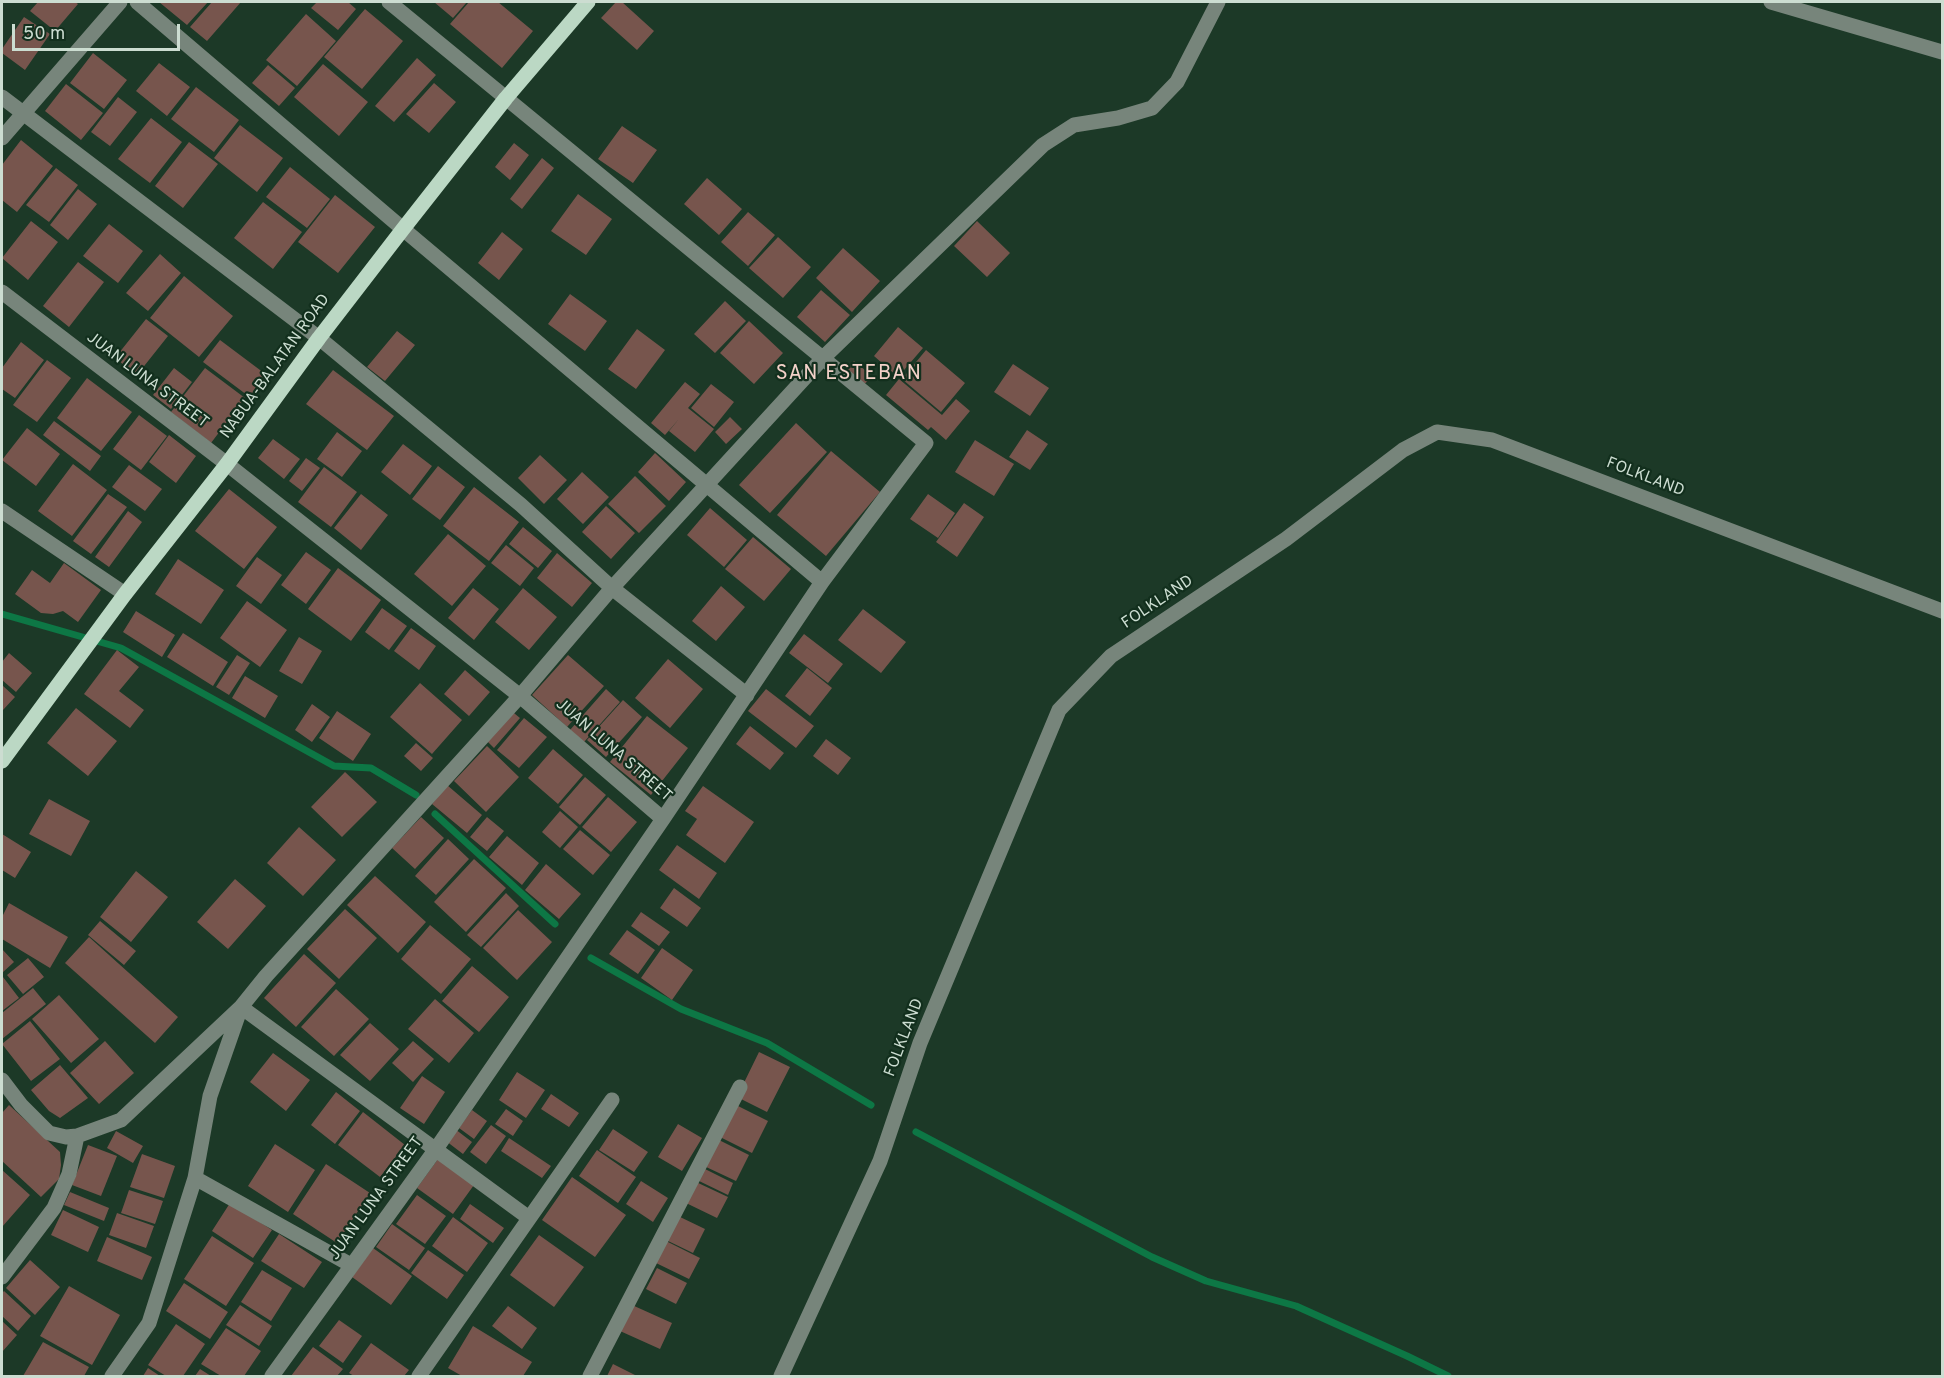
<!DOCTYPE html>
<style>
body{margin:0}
#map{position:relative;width:1944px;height:1378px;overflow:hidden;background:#1c3927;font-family:Overpass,sans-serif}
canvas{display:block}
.frame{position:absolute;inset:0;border:3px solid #ccddd1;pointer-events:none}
.scale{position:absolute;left:12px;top:24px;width:168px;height:27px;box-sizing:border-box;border:3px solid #ccddd1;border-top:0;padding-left:8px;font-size:18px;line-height:21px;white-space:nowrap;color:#ccddd1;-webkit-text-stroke:4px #122f1d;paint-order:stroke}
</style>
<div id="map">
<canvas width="1944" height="1378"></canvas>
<div class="frame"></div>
<div class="scale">50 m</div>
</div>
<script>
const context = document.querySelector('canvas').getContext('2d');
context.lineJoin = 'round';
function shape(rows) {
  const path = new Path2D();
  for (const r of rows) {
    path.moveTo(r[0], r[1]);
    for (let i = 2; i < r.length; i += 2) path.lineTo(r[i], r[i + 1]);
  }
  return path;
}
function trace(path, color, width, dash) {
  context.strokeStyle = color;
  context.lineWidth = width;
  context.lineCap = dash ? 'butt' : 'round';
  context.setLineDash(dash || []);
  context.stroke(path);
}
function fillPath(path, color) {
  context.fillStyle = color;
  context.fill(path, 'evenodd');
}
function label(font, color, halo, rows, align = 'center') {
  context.font = font + ' Overpass,sans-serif';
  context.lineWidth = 4.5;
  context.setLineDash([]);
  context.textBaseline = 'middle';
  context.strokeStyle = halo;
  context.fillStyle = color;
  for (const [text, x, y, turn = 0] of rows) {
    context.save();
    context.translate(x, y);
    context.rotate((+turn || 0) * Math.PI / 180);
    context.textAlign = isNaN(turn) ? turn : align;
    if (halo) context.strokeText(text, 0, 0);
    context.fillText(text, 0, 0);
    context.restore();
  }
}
trace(shape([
 [2,614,121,648,334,766,371,768,416,795],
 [435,814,555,924],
 [591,958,681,1009,767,1043,871,1105],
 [916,1132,1152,1257,1206,1281,1296,1306,1407,1356,1448,1376]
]), '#0d7745', 7);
fillPath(shape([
 [38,2,75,2,78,4,55,31,30,11],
 [159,2,208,2,187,25],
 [212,2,241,2,207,41,190,27],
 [317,2,348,2,356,9,338,30,311,8],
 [434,2,467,2,453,18],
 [469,2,498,2,533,31,502,68,450,24],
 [616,2,622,2,654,31,637,50,601,18],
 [365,9,403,41,362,89,324,57],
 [306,14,336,41,297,86,266,60],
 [24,17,50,34,25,70,2,53,2,49],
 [93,53,127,80,104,109,70,83],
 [417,58,436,75,394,122,375,106],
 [159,63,190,87,167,116,136,91],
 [323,64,368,102,339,136,294,97],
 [268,65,295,88,279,106,252,83],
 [434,83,456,102,429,133,406,114],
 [66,84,103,113,81,140,45,111],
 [196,87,239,120,214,152,171,119],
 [118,97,137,112,110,146,91,132],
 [151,118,182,142,150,183,118,159],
 [240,125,283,158,257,192,214,158],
 [622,126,657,150,633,183,598,159],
 [21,140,53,166,17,212,2,200,2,165],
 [189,142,218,164,183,208,155,186],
 [514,143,529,155,510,180,495,167],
 [542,158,554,168,522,209,510,199],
 [290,167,330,199,307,228,266,197],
 [56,168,78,185,49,222,26,205],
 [707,178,742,209,719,235,684,204],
 [78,189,97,204,68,240,50,225],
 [578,194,612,219,586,255,551,231],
 [335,195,375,227,338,273,298,242],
 [263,202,302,232,273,269,234,238],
 [748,212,775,235,748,266,721,242],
 [31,221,58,242,28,280,2,258],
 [977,221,1010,253,987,277,954,246],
 [109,224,143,251,118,283,83,256],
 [502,232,523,249,499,280,478,263],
 [778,237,811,267,783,298,749,268],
 [843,248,880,281,852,312,816,278],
 [160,254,181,273,148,311,126,293],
 [78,262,104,282,69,327,43,306],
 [184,276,233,316,199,357,150,318],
 [821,290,850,315,825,342,797,317],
 [570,294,607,321,585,351,548,324],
 [725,301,746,321,715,353,694,334],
 [146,319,168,336,137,375,115,358],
 [749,321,783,353,754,384,720,353],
 [898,327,923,348,898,377,874,356],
 [637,329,665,350,636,389,608,369],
 [397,331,415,345,385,381,367,367],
 [220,340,268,376,251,398,203,362],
 [21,342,44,360,15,398,2,389,2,368],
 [926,350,965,383,941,412,902,379],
 [47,360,71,378,37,422,13,405],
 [854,361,872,376,862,387,844,372],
 [1013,364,1049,388,1030,416,994,392],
 [174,368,192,382,171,409,153,395],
 [205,368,245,398,211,443,171,412],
 [333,370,394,416,367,450,306,404],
 [87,378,132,412,101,451,57,418],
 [899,379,942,415,956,399,970,411,946,440,931,427,928,430,886,395],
 [685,382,700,394,688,408,714,429,695,452,669,431,679,419,665,435,651,423],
 [711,384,734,402,714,427,691,408],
 [139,415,167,436,141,470,113,449],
 [730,417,742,429,726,444,715,432],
 [54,421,101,456,90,471,43,435],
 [796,423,827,452,770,513,739,485],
 [27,428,60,454,36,486,2,460],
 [1027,430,1048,444,1030,470,1009,457],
 [337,432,362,451,342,477,317,459],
 [169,435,196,456,176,483,149,462],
 [273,439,300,459,284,479,258,458],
 [975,440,1014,464,994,496,955,472],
 [403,444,432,466,410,495,381,472],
 [831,451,880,492,826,556,777,515],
 [655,453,686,482,669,501,638,472],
 [540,455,567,480,544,504,518,478],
 [306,458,320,468,302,491,289,481],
 [73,464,107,490,72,536,38,511],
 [129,465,162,489,145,511,112,487],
 [438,466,465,487,440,520,412,499],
 [324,467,357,492,331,527,298,502],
 [582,472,609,497,583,524,557,499],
 [635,476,666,506,639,533,608,504],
 [474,487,519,522,489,561,443,526],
 [229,489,277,527,244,569,195,531],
 [108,494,127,507,91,554,73,541],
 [361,494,388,515,361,550,334,528],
 [928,494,955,513,938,538,910,519],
 [964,503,984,517,957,557,936,542],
 [606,506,635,533,611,559,582,532],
 [710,508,747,540,724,567,687,535],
 [128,511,142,522,109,567,95,557],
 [523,527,552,551,538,568,509,544],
 [448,534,486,566,452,606,414,574],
 [753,537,791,569,764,601,725,569],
 [506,545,534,568,520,586,491,563],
 [306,552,331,570,306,604,281,585],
 [557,553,592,583,572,607,537,578],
 [257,557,282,575,261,604,236,586],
 [178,559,224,590,201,624,155,594],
 [64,563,101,590,78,622,63,611,53,614,41,613,15,594,32,570,50,583],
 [338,568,381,600,351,641,308,609],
 [721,586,745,607,716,641,692,621],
 [473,588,499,609,474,640,448,618],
 [523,588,557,617,529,650,495,622],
 [247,601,287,630,260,667,220,638],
 [382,608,407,626,389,650,365,632],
 [863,609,906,642,881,673,838,640],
 [136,611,175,635,162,657,123,632],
 [411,628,436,646,419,670,394,651],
 [183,633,228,662,213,686,167,657],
 [804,634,843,664,828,683,789,653],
 [299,637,322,651,302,684,279,671],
 [117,650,139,667,119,691,144,710,130,728,84,694],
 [9,653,32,673,16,692,2,680,2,662],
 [237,655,250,663,229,695,216,687],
 [568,655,604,686,567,727,532,695],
 [668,659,703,689,670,728,635,698],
 [807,668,832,688,810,716,785,696],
 [465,670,490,692,469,716,444,694],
 [245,676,278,696,265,718,232,698],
 [420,683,462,720,432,754,390,717],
 [2,685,15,697,3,710,2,709],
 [606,689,620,702,584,742,570,730],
 [766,689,814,726,796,748,748,711],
 [623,700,642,717,606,757,587,740],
 [312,704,330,717,312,742,295,730],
 [76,708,117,741,88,776,47,743],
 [509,709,520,718,494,748,484,738],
 [337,711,371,734,353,761,319,738],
 [647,716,688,748,651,795,610,762],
 [524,718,547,737,519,768,497,750],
 [750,726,784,753,770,770,736,744],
 [826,739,851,758,838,775,813,756],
 [416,743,433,758,421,771,404,756],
 [487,746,519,777,486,812,454,781],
 [553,749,583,775,558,804,528,778],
 [345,772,377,802,342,837,311,807],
 [585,777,606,795,580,825,559,807],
 [447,785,482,815,467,833,432,804],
 [703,786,754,822,725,863,686,835,697,819,685,811],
 [608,797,637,822,611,852,582,827],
 [49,799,90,821,71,856,29,834],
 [560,811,578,827,560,848,542,832],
 [421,817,444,838,415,869,392,848],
 [487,817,504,831,487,851,470,837],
 [299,827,336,860,303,896,267,863],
 [580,830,610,855,593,875,563,849],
 [2,834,31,852,15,878,2,870],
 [507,836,539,863,522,885,489,857],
 [448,839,469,859,436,895,415,876],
 [677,845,717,873,699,899,659,870],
 [474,859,506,888,466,932,434,902],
 [546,864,581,894,559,919,525,890],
 [136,871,168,897,131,942,100,917],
 [375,876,426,922,398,953,347,905],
 [235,879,266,906,228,949,197,922],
 [674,888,701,908,687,927,660,908],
 [506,893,519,906,481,947,467,935],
 [9,903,68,937,50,968,2,939,2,917],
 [345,909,377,938,339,979,307,949],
 [518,910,552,942,517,980,483,948],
 [641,912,670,932,659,946,631,926],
 [100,921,136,951,124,965,88,935],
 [430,925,471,959,441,994,401,959],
 [627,930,655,950,638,974,609,954],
 [89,937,178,1017,155,1043,65,963],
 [662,948,693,970,672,1000,641,978],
 [2,949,14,962,2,973],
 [304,954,336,983,296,1027,264,998],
 [28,958,44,977,23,994,7,975],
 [472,966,509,997,479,1032,442,1001],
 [3,977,19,998,2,1011,2,978],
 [33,988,46,1004,2,1039,2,1013],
 [336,989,369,1019,334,1056,301,1027],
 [59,995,99,1039,71,1063,32,1019],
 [435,999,474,1033,449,1063,408,1029],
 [30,1021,60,1059,31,1081,2,1044],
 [370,1023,399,1049,370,1081,340,1055],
 [105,1041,134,1073,99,1104,70,1073],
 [413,1041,434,1059,413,1082,392,1063],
 [759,1052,790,1067,767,1112,737,1097],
 [273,1053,310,1080,286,1111,250,1082],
 [60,1065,88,1098,60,1118,49,1111,31,1090],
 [517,1072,545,1090,526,1118,499,1100],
 [422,1076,445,1092,424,1124,400,1108],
 [336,1092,360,1111,335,1144,311,1125],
 [551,1094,579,1113,569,1127,541,1109],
 [734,1104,768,1121,752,1153,718,1136],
 [9,1105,60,1152,61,1165,59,1179,41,1197,2,1161,2,1113],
 [506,1109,523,1121,513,1136,495,1124],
 [472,1110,487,1121,474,1139,459,1128],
 [363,1112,405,1145,380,1177,338,1145],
 [678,1124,702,1138,682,1171,658,1157],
 [491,1125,506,1136,486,1164,470,1152],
 [455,1129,472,1142,463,1154,446,1141],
 [613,1129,648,1152,634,1172,599,1150],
 [116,1131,143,1146,133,1163,107,1148],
 [509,1138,551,1166,542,1178,501,1151],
 [717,1139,749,1155,736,1181,704,1166],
 [275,1144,315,1170,288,1212,248,1186],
 [88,1145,117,1156,101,1196,72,1185],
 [597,1150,636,1177,618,1203,579,1176],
 [142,1154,175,1166,164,1198,130,1187],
 [438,1159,474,1185,453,1214,417,1188],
 [326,1164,370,1193,337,1243,293,1214],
 [703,1168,733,1183,728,1195,697,1180],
 [2,1170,30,1195,2,1227],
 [572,1177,626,1215,595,1257,542,1220],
 [641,1181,668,1198,653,1222,626,1204],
 [696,1182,728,1197,717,1218,686,1203],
 [129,1190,163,1201,155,1224,121,1213],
 [70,1192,109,1208,104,1221,64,1205],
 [417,1195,446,1216,425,1244,396,1224],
 [230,1203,272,1230,253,1258,212,1231],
 [470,1204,504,1228,493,1243,460,1219],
 [63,1210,99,1227,88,1252,51,1235],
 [117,1213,154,1226,146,1248,109,1235],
 [678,1216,705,1229,693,1253,666,1240],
 [453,1217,488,1243,467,1272,432,1246],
 [392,1224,425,1248,409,1270,376,1247],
 [279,1234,322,1262,304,1288,261,1261],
 [539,1235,584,1267,554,1307,510,1275],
 [212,1236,254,1263,226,1306,184,1279],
 [107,1237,152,1257,142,1280,97,1261],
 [666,1241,700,1258,689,1279,656,1263],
 [373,1248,412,1276,391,1305,352,1277],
 [428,1250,464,1275,447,1299,411,1273],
 [30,1260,60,1287,35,1315,6,1288],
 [657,1268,687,1283,676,1304,646,1289],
 [262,1270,292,1288,271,1321,241,1302],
 [184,1283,228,1312,210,1339,166,1311],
 [69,1286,120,1315,92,1365,40,1336],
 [4,1291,31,1316,18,1331,2,1316,2,1293],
 [240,1305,272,1326,259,1346,226,1325],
 [632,1305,672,1323,660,1349,620,1331],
 [508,1306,537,1328,522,1349,492,1326],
 [339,1320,362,1336,343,1363,319,1346],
 [2,1321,17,1335,2,1352],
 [176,1324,205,1344,183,1376,166,1376,148,1365],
 [473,1326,532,1362,523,1376,462,1376,448,1368],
 [226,1328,261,1351,244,1376,221,1376,201,1364],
 [43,1342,89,1367,84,1376,23,1376],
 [371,1343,409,1370,404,1376,354,1376,349,1373],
 [313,1347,343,1369,337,1376,291,1376],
 [613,1364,637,1376,607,1376],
 [148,1368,160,1376,143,1376],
 [200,1369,211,1376,195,1376]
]), '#77554d');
trace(shape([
 [137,2,403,229,822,582],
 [1771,2,1942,52],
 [2,97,319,338,521,505,612,588,747,695],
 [2,138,120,2],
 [2,292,227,464,520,696,663,819],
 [2,511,125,594],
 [2,1080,21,1105,49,1133,66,1137,77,1136],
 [195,1178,351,1265],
 [2,1277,54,1208,69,1174,77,1136,121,1120,241,1007,266,976,520,696,612,588,823,358,1043,145,1074,125,1118,118,1152,108,1177,82,1218,2],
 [112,1376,149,1323,195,1178,210,1096,241,1007,529,1218],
 [272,1376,436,1149,663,819,822,582,926,443,389,2],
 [419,1376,612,1100],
 [590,1376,740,1087],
 [781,1376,880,1161,920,1043,1059,710,1111,656,1286,539,1403,450,1437,432,1492,440,1942,611]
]), '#77857b', 15);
trace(shape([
 [2,761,125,594,227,464,319,338,403,229,506,98,588,2]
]), '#bbd8c4', 15);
label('16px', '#ccddd1', '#122f1d', [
 ["NABUA-BALATAN ROAD",276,367,-54],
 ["JUAN LUNA STREET",147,381,37],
 ["FOLKLAND",1645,478,21],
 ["FOLKLAND",1158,603,-34],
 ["JUAN LUNA STREET",613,751,41],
 ["FOLKLAND",905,1038,-69],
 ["JUAN LUNA STREET",377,1199,-54]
]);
context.letterSpacing = '1.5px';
label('20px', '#f4d2c9', '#122f1d', [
 ["SAN ESTEBAN",849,375]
]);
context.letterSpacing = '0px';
</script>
